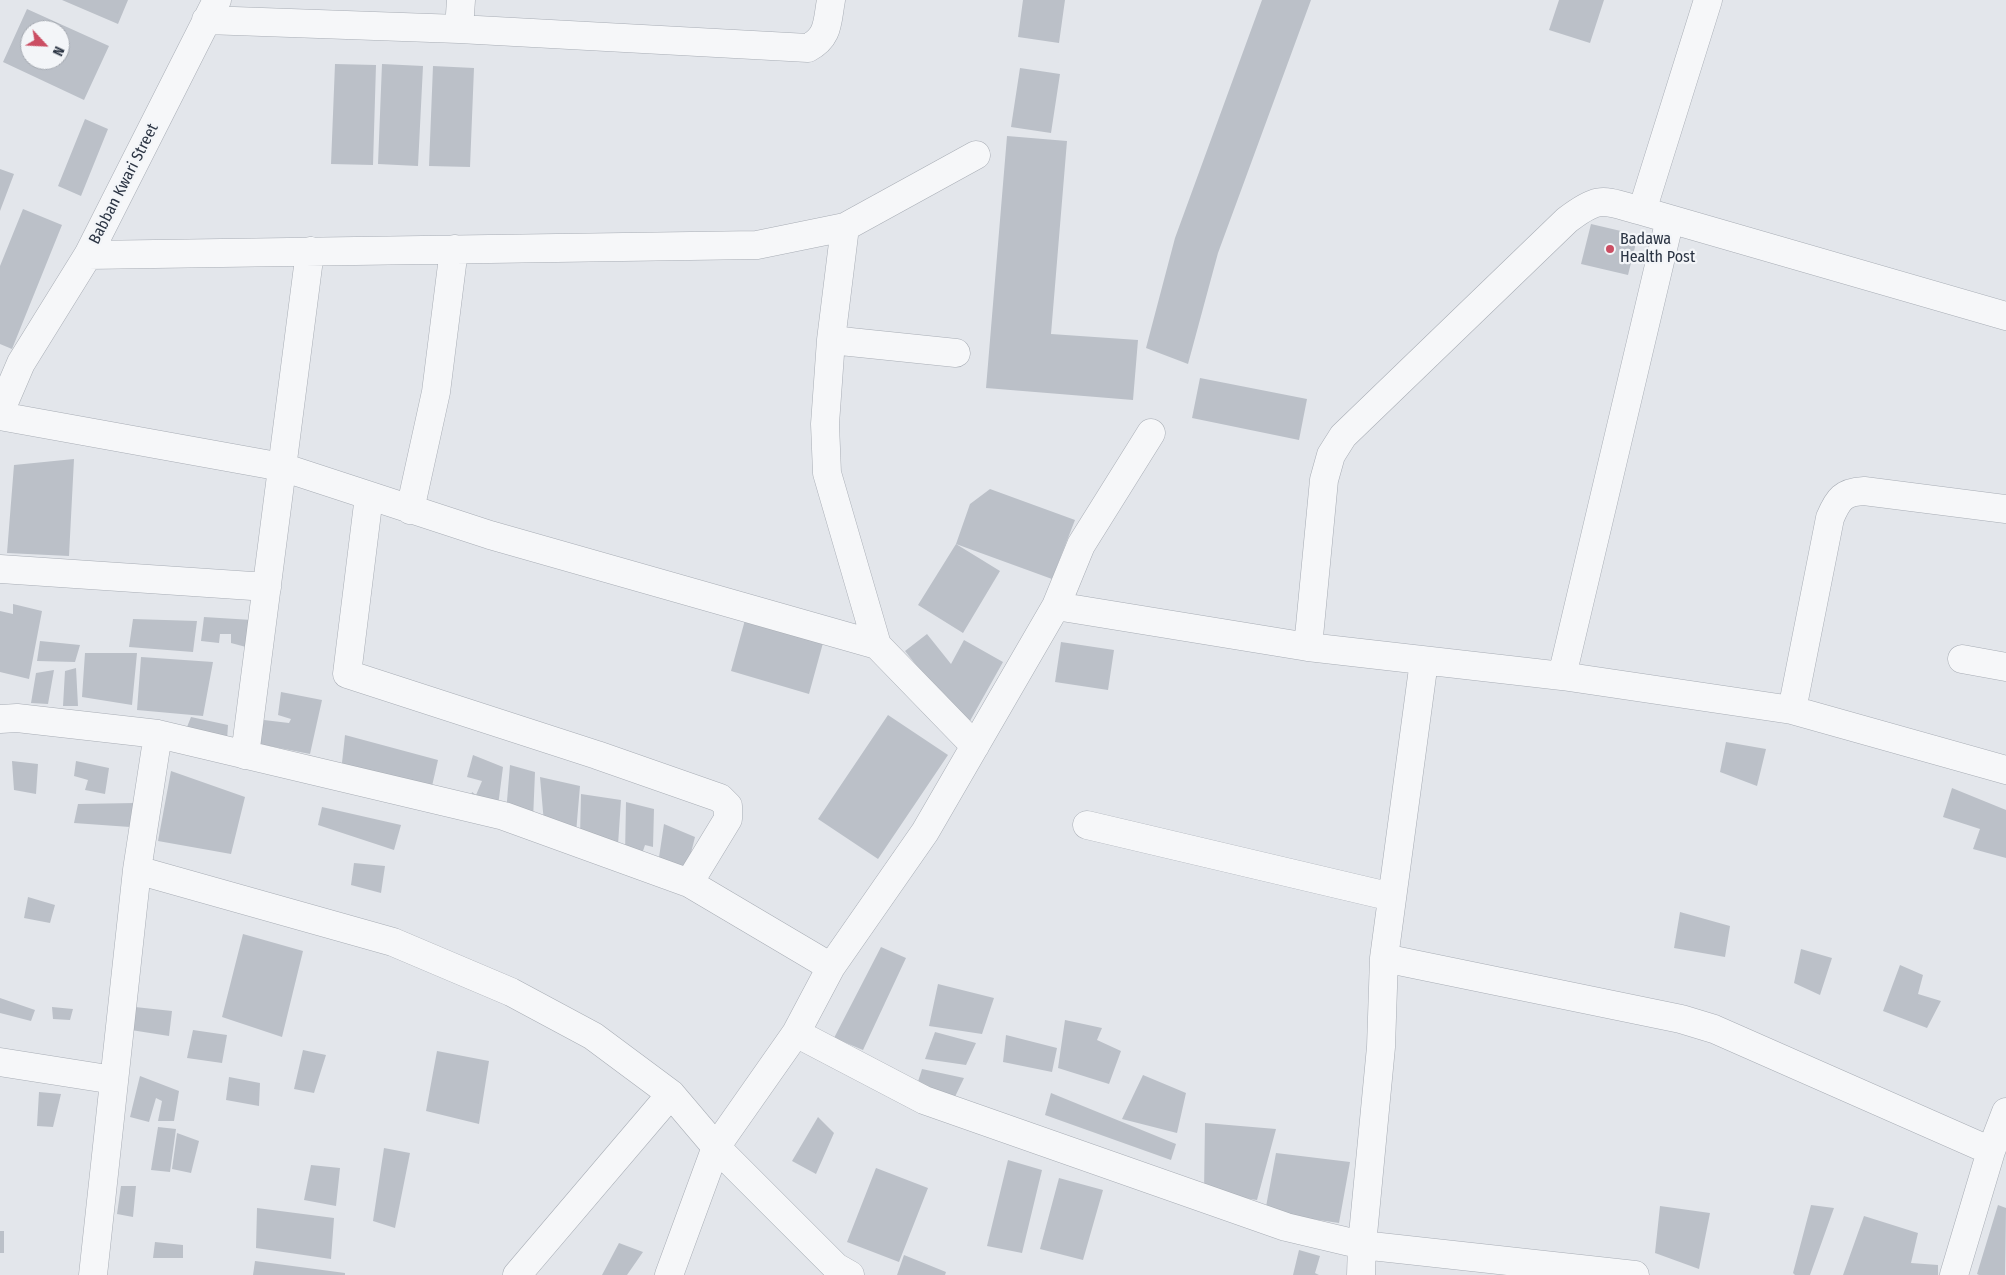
<!DOCTYPE html>
<style>
body{margin:0}
#map{position:relative;width:2006px;height:1275px;overflow:hidden;background:#e3e6eb;font-family:"Fira Sans Condensed",sans-serif}
canvas{display:block}
.north{position:absolute;left:20px;top:20px;width:50px;height:50px;box-sizing:border-box;background:#f3f5f8;border:1px solid #a3a8b0;border-radius:50%;rotate:115deg;font-size:14px;font-weight:700;line-height:20px;text-align:center;color:#2b3443}
.north::after{content:'';display:block;margin:auto;width:18px;height:22px;background:#cb4e63;clip-path:polygon(50% 0,100% 100%,50% 72%,0 100%)}
</style>
<div id="map">
<canvas width="2006" height="1275"></canvas>
<div class="north">N</div>
</div>
<script>
const ctx = document.querySelector('canvas').getContext('2d');
ctx.lineJoin = 'round';
function fill(path, color) { ctx.fillStyle = color; ctx.fill(path, 'evenodd'); }
function trace(path, color, width, dash) { ctx.strokeStyle = color; ctx.lineWidth = width; ctx.lineCap = dash ? 'butt' : 'round'; ctx.setLineDash(dash || []); ctx.stroke(path); }
function label(font, color, halo, rows, align = 'center') {
  ctx.font = font + ' "Fira Sans Condensed",sans-serif'; ctx.lineWidth = 4.5; ctx.setLineDash([]); ctx.textBaseline = 'middle'; ctx.strokeStyle = halo; ctx.fillStyle = color; for (const [text, x, y, turn = 0] of rows) {
    ctx.save(); ctx.translate(x, y); ctx.rotate((+turn || 0) * Math.PI / 180); ctx.textAlign = isNaN(turn) ? turn : align; if (halo) ctx.strokeText(text, 0, 0); ctx.fillText(text, 0, 0); ctx.restore();
  }
}
fill(new Path2D(`
 M62,0H128L118,24Z
 M1023,0H1065L1059,43L1018,37Z
 M1262,0H1311L1218,253L1188,364L1146,348L1175,238Z
 M1559,0H1604L1590,43L1549,30Z
 M27,9L109,46L84,100L3,62ZM30,30H60V60H30Z
 M335,64L376,65L373,165L331,164Z
 M382,64L423,66L418,166L378,164Z
 M433,66L474,68L470,167L429,166Z
 M1020,68L1060,74L1051,133L1011,127Z
 M85,119L108,129L81,196L58,186Z
 M1007,136L1067,141L1051,334L1138,340L1133,400L986,388Z
 M0,169L14,174L0,211Z
 M23,209L62,225L12,349L0,344V266Z
 M1591,224L1638,235L1628,275L1581,264Z
 M1200,378L1307,399L1299,440L1192,418Z
 M74,459L69,556L7,553L14,465Z
 M990,489L1075,520L1052,579L956,544L1000,571L963,633L918,605L956,544L970,504Z
 M13,604L42,611L29,679L0,672V611L13,614Z
 M204,617L252,620L246,647L231,643V634H220L219,643L201,641Z
 M133,619L197,621L193,652L129,647Z
 M745,620L823,643L809,694L731,671Z
 M927,634L951,664L964,640L1003,662L966,728L905,651Z
 M40,641L80,645L75,662L37,661Z
 M1061,642L1114,650L1108,690L1055,682Z
 M85,653H137L132,705L82,697Z
 M141,657L213,662L203,716L137,710Z
 M76,668L78,706H63L65,671Z
 M54,670L48,704L31,703L36,673Z
 M281,692L322,700L310,754L259,744L264,720L289,723L291,719L278,715Z
 M888,715L948,755L878,859L818,819Z
 M191,717L228,725L227,740L185,732Z
 M345,735L438,760L430,795L341,772Z
 M1726,742L1766,749L1757,786L1720,772Z
 M473,755L503,767L498,806L470,803L472,792L476,795L482,781L467,777Z
 M12,761L38,764L36,794L14,790Z
 M76,761L109,768L105,794L85,790L88,780L74,776Z
 M510,765L535,772L533,820L506,813Z
 M171,771L245,797L231,854L158,841Z
 M540,777L580,786L576,833L544,823Z
 M1952,788L2006,810V858L1973,849L1980,829L1943,817Z
 M581,794L621,800L618,845L580,836Z
 M626,802L654,809L653,847L645,845L640,860L625,855Z
 M135,803L130,827L74,823L78,804Z
 M322,807L401,825L394,850L318,825Z
 M664,824L695,837L686,873L658,864Z
 M354,863L385,866L381,893L351,885Z
 M28,897L55,905L50,923L24,918Z
 M1680,912L1730,926L1725,957L1674,948Z
 M243,934L303,951L282,1037L222,1017Z
 M881,947L906,958L863,1050L834,1038Z
 M1801,949L1832,958L1820,995L1794,983Z
 M1900,965L1923,975L1918,994L1941,1001L1927,1028L1883,1011Z
 M938,984L994,998L982,1034L929,1026Z
 M0,998L35,1010L31,1021L0,1013Z
 M52,1007L73,1009L70,1020L53,1019Z
 M135,1007L172,1011L169,1036L131,1030Z
 M1065,1020L1102,1028L1097,1040L1121,1051L1109,1084L1058,1068Z
 M193,1030L227,1035L222,1063L187,1058Z
 M935,1032L976,1043L966,1065L925,1059Z
 M1006,1035L1057,1048L1052,1072L1003,1062Z
 M303,1050L326,1055L314,1093L294,1089Z
 M437,1051L489,1061L479,1124L426,1111Z
 M922,1069L964,1078L952,1103L915,1091Z
 M1143,1075L1186,1093L1177,1133L1122,1119Z
 M140,1076L179,1091L174,1121H158L162,1101L156,1098L149,1122L130,1117Z
 M229,1077L260,1083L259,1106L226,1100Z
 M39,1092L61,1094L53,1127L37,1126Z
 M1051,1093L1176,1144L1171,1160L1045,1115Z
 M818,1117L834,1133L816,1174L792,1161Z
 M1205,1123L1276,1129L1257,1200L1204,1192Z
 M158,1127L176,1129L170,1172L151,1170Z
 M177,1133L199,1141L191,1173L172,1169Z
 M384,1148L410,1153L395,1228L373,1221Z
 M1276,1153L1350,1162L1339,1223L1265,1212Z
 M1008,1160L1042,1170L1022,1253L987,1246Z
 M311,1165L340,1168L336,1206L304,1200Z
 M876,1168L928,1188L899,1262L847,1242Z
 M1059,1178L1103,1190L1083,1260L1040,1249Z
 M121,1186H136L133,1217L117,1214Z
 M1811,1205L1834,1208L1810,1275H1795L1793,1273Z
 M1998,1205L2006,1208L2005,1275H1979L1977,1274Z
 M1660,1206L1710,1213L1699,1269L1655,1253Z
 M257,1208L334,1218L331,1259L256,1248Z
 M1864,1216L1918,1233L1911,1263L1938,1265V1275H1843Z
 M0,1231H4V1253H0Z
 M155,1242L183,1245V1258H153Z
 M619,1243L643,1252L627,1275H602Z
 M1299,1250L1320,1256L1315,1273L1319,1275H1293Z
 M904,1255L946,1272L945,1275H897Z
 M255,1261L345,1273V1275H253Z`), '#bbc0c8');
const minor = new Path2D(`
 M206,20L459,29L808,48C829,37 827,22 831,0
 M459,29L461,0
 M1642,211L1708,0
 M845,227L831,340L825,424L827,473L877,645
 M88,255L757,245L845,227L976,155
 M831,340L956,353
 M0,412L21,363L88,255L217,0
 M0,416L282,467L490,535L877,645L975,746
 M369,496L347,674L597,755L720,798L728,806V819L689,883
 M410,510L436,392L454,249
 M0,569L267,587
 M1056,606L1308,647L1562,676L1792,710L2006,770
 M1308,647L1324,480L1331,455L1343,436L1567,220C1601,194 1603,201 1642,211L2006,316
 M1962,659L2006,667
 M1562,676L1670,219
 M1792,710L1830,518C1838,499 1843,492 1864,491L2006,509
 M0,719L17,718L158,734L504,816L689,883L831,967
 M245,755L310,251
 M1087,825L1392,897
 M137,870L393,942L511,992L593,1036L671,1094L716,1147L836,1267L850,1275
 M1384,958L1681,1019L1714,1029L1991,1151
 M796,1033L924,1100L1286,1227L1362,1245L1635,1275
 M0,1062L114,1080
 M93,1275L137,870L158,734
 M517,1275L671,1094
 M669,1275L716,1147L796,1033L831,967L925,832L1056,606L1081,545L1151,433
 M1361,1275L1362,1245L1381,1047L1384,958L1424,661
 M1954,1275L1991,1151L2006,1112`);
trace(minor, '#a8adb5', 29);
trace(minor, '#f6f7f9', 28);
for (const [x, y, r, color] of [
 [1610,249,5,"#cb4e63"]
]) { const dot = new Path2D(); dot.arc(x, y, r, 0, 2 * Math.PI); ctx.fillStyle = color; ctx.fill(dot); trace(dot, '#f3f5f8', 2); }
label('16px', '#2b3443', '#f3f5f8', [
 ["Babban Kwari Street",124,184,-63]
]);
label('16px', '#2b3443', '#f3f5f8', [
 ["Badawa",1620,240],
 ["Health Post",1620,258]
], 'left');
</script>
